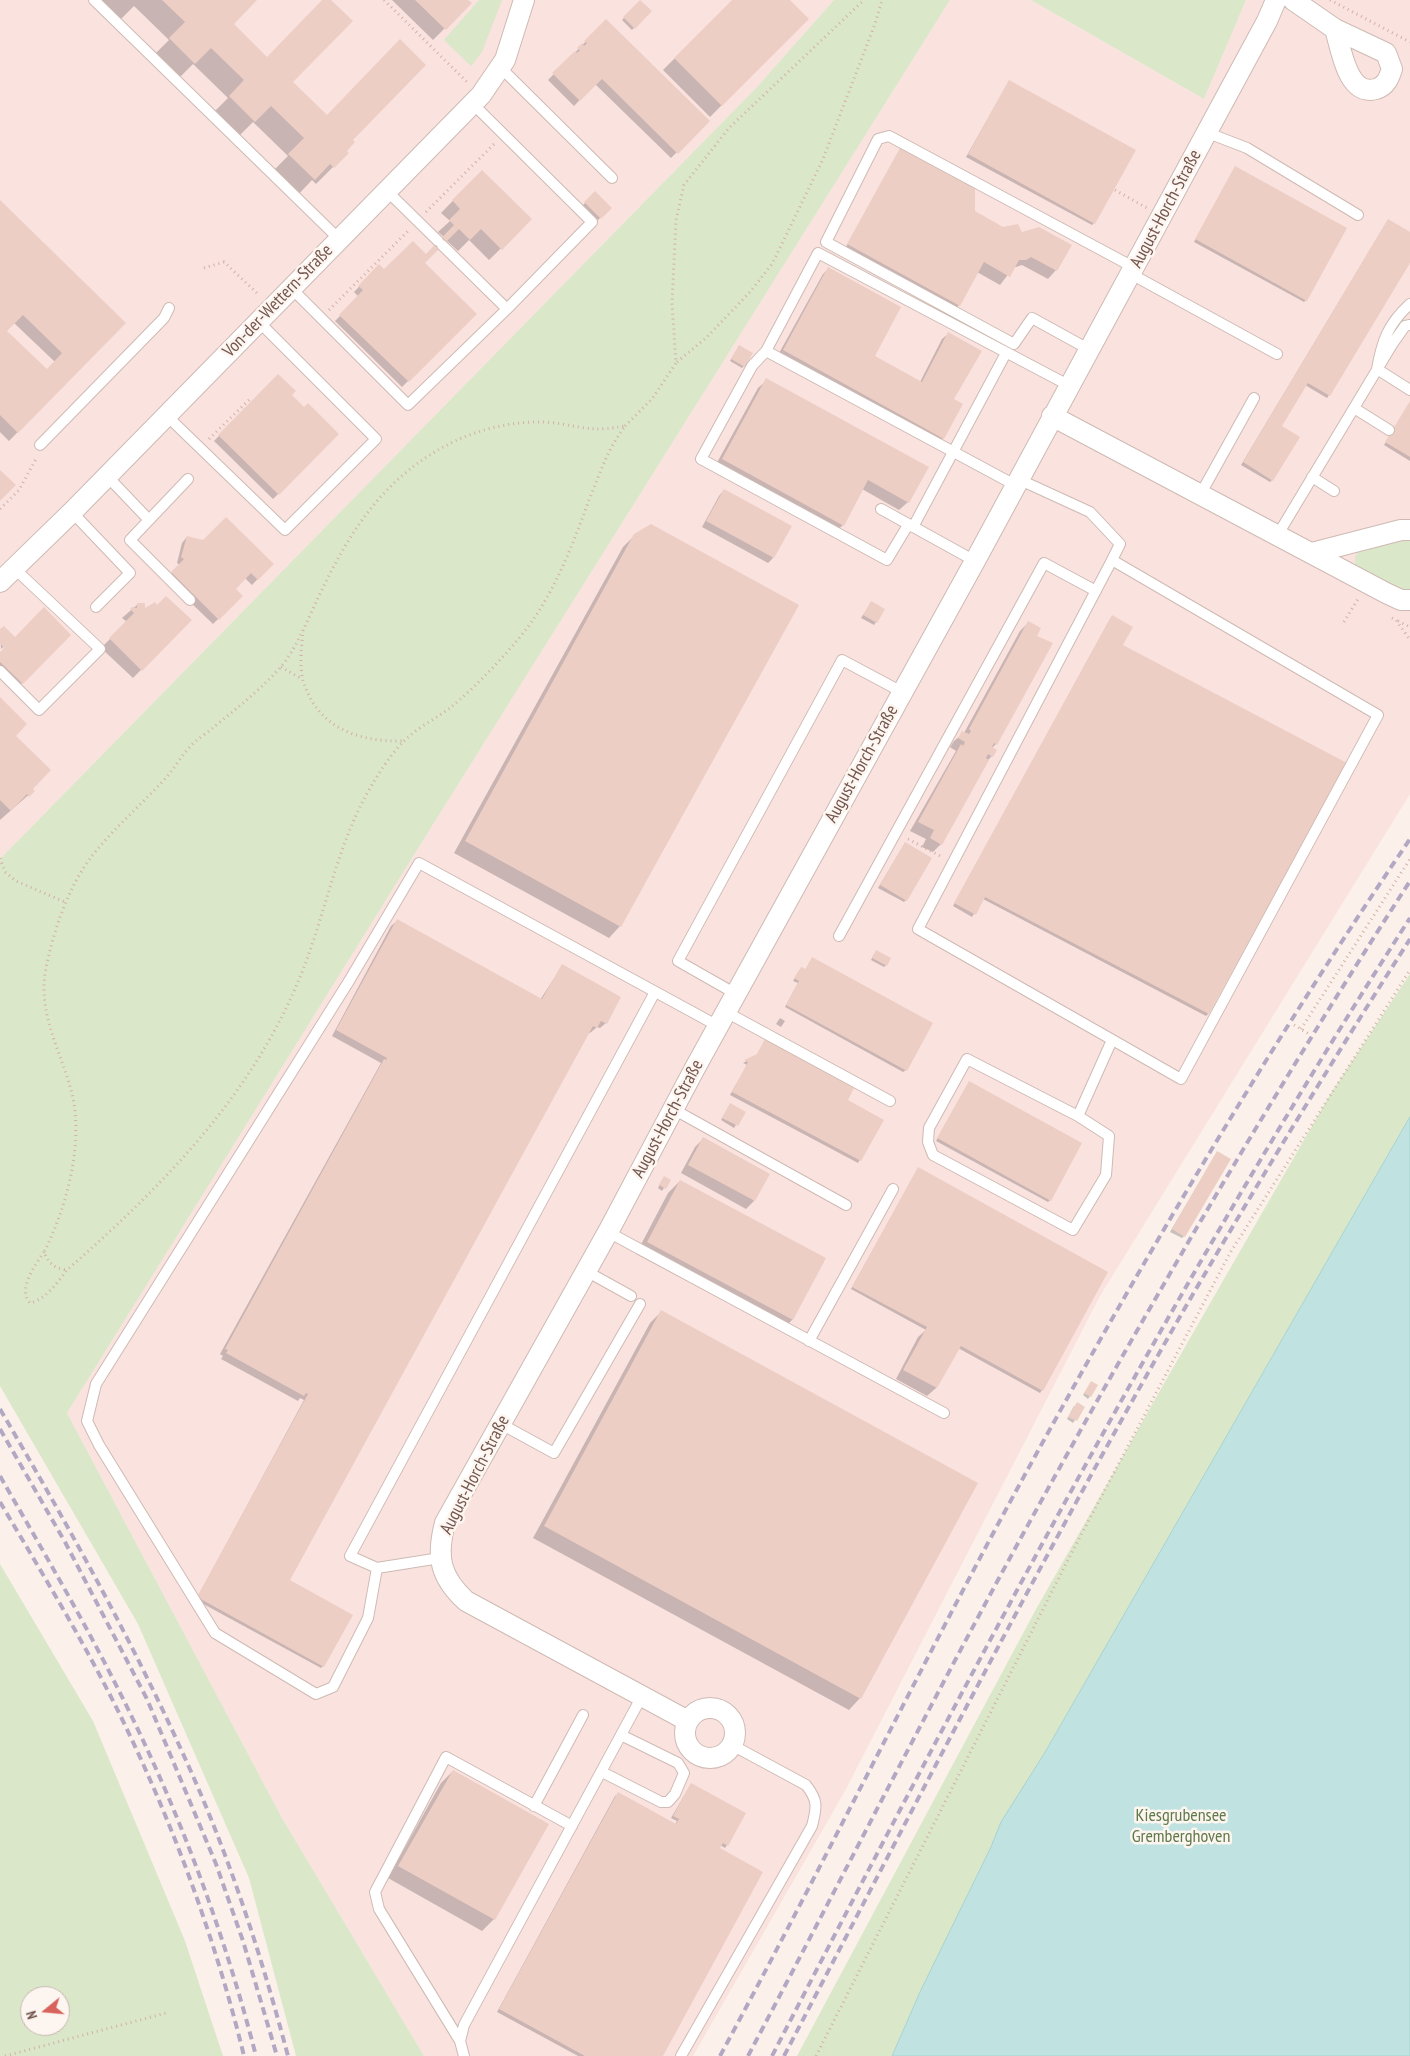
<!DOCTYPE html>
<meta charset="utf-8">
<style>
body{margin:0}
#map{position:relative;width:1410px;height:2056px;overflow:hidden;background:#fbf1ea;font-family:"PT Sans Narrow",sans-serif}
canvas{display:block}
.north{position:absolute;left:20px;top:1986px;width:50px;height:50px;box-sizing:border-box;background:#fdf6f0;border:1px solid #c6b6b0;border-radius:50%;rotate:253deg;font-size:14px;font-weight:700;line-height:20px;text-align:center;color:#73564f}
.north::after{content:'';display:block;margin:auto;width:18px;height:22px;background:#d8635c;clip-path:polygon(50% 0,100% 100%,50% 72%,0 100%)}
</style>
<div id="map">
<canvas width="1410" height="2056"></canvas>
<div class="north">N</div>
</div>
<script>
const ctx = document.querySelector('canvas').getContext('2d');
ctx.lineJoin = 'round';
function fill(path, color) { ctx.fillStyle = color; ctx.fill(path, 'evenodd'); }
function trace(path, color, width, dash) { ctx.strokeStyle = color; ctx.lineWidth = width; ctx.lineCap = dash ? 'butt' : 'round'; ctx.setLineDash(dash || []); ctx.stroke(path); }
function label(font, color, halo, rows, align = 'center') {
  ctx.font = font + ' "PT Sans Narrow",sans-serif'; ctx.lineWidth = 5; ctx.setLineDash([]); ctx.textBaseline = 'middle'; ctx.strokeStyle = halo; ctx.fillStyle = color; for (const [text, x, y, turn = 0] of rows) {
    ctx.save(); ctx.translate(x, y); ctx.rotate((+turn || 0) * Math.PI / 180); ctx.textAlign = isNaN(turn) ? turn : align; if (halo) ctx.strokeText(text, 0, 0); ctx.fillText(text, 0, 0); ctx.restore();
  }
}
fill(new Path2D(`
 M0,0H834L756,88L0,859Z
 M950,0H1031L1204,99L1246,0H1410V794L1100,1296L845,1791L693,2056H424L282,1818L67,1413L422,842Z`), '#fae2df');
fill(new Path2D(`
 M479,0H502L482,52L471,66L444,40Z
 M834,0H950L422,842L67,1413L282,1818L424,2056H296L249,1878L138,1624L0,1386V859L756,88Z
 M1031,0H1246L1204,99Z
 M1404,539H1410V591L1399,589L1355,564V556L1359,552Z
 M1410,974V2056H797L1035,1611L1170,1373L1331,1093Z
 M0,1564L93,1721L185,1941L223,2056H0ZM30,1996H60V2026H30Z`), '#dae7c9');
const water = new Path2D(`
 M1410,1117V2056H892L920,1992L991,1847L1001,1822L1044,1754Z`);
fill(water, '#c0e3e2');
trace(water, '#a7d3d3', 1);
fill(new Path2D(`
 M96,0H256L232,24L267,58L324,0H329L292,82L352,140L345,151L347,153L316,184L312,180L297,196L272,172L288,156L253,122L237,138L212,114L228,98L193,64L177,80L153,56L169,40L134,6L118,22Z
 M392,0H467L470,3L433,40Z
 M733,0H788L807,19L710,117L663,70Z
 M640,2L650,11L632,30L622,20Z
 M606,21L708,121L671,158L595,84L574,106L548,80Z
 M1009,81L1094,223L1092,225L966,157Z
 M900,149L974,212L1003,228L1021,233L1056,270L1048,279L1022,265L1013,268L1000,285L977,272L957,308L846,247Z
 M1235,168L1306,300L1304,302L1194,242Z
 M482,171L531,219L489,260L469,240L458,251L446,240L424,263L475,314L402,387L335,321L359,297L354,292L379,266L384,271L419,262L444,237L438,232L450,221L441,213Z
 M595,193L610,208L598,220L583,205Z
 M0,202L124,323L9,441L0,432ZM13,322L55,362L47,371L5,331Z
 M1386,223L1410,233V260L1329,395L1327,398L1305,385L1281,426L1272,480L1270,482L1241,465Z
 M828,269L873,356L920,382L942,339L948,334L953,400L943,438L938,443L778,355L823,274Z
 M739,346L744,366L742,368L730,361Z
 M278,376L290,395L304,408L338,434L273,499L214,441Z
 M767,380L908,502L899,510L862,489L843,525L834,533L714,468L758,388Z
 M1410,404V461L1384,445Z
 M724,490L773,558L768,563L702,527L719,496Z
 M635,535L620,926L609,938L454,853L623,547Z
 M187,537L272,564L252,585L245,578L234,589L241,596L213,624L166,579L180,565L177,563L182,543Z
 M871,603L876,622L874,625L861,618Z
 M138,604L143,610L157,606L190,620L133,678L101,648L127,622L122,618Z
 M1110,619L1122,646L1208,1014L1206,1016L983,899L972,917L953,906Z
 M1028,623L1035,636L996,744L992,748V756L986,762L941,844L933,852L922,847L926,839L910,831L956,751L950,747L954,741L964,733L1020,631Z
 M0,631L15,639L70,635L13,692L0,678V654L11,639L1,649Z
 M0,699L33,791L0,820Z
 M905,843L906,900L904,902L878,888Z
 M397,921L540,1000L562,966L606,1023L600,1028L597,1027L590,1033L588,1032L288,1581L323,1666L321,1668L196,1600L304,1400L300,1398L298,1401L221,1359L223,1356L220,1354L381,1063L332,1036L391,926Z
 M874,954L886,965L884,967L871,960Z
 M810,961L906,1070L903,1072L785,1007L798,983L793,981L799,971H805Z
 M780,1018L785,1021L781,1027L776,1024Z
 M765,1041L846,1101L882,1120L858,1163L730,1095L747,1065L743,1063L756,1056Z
 M969,1083L1050,1200L1048,1202L936,1141Z
 M730,1105L744,1112L734,1128L721,1120Z
 M703,1139L754,1201L746,1209L681,1173L695,1147Z
 M1215,1155L1184,1236L1182,1238L1170,1232Z
 M918,1169L1042,1390L1040,1393L958,1348L936,1388L927,1396L896,1379L918,1337L926,1330L851,1289Z
 M662,1180H669L662,1191L658,1188Z
 M680,1181L825,1259L792,1320L781,1331L636,1254L668,1193Z
 M661,1312L860,1698L849,1710L533,1538L650,1323Z
 M1091,1383L1090,1396L1088,1399L1083,1395Z
 M1074,1406L1083,1408L1073,1423L1067,1419Z
 M453,1771L494,1919L482,1931L388,1878L441,1783Z
 M691,1784L727,1845L725,1848L720,1845L661,2056H578L497,2012L615,1796L618,1794L675,1825L677,1821L671,1818Z`), '#0003');
fill(new Path2D(`
 M162,0H257L234,24L267,57L322,0H331L353,21L293,82L327,115L400,39L426,65L353,140L355,142L347,151L349,153L334,168L330,164L315,180L288,154L304,138L271,106L255,122L229,96L244,80L211,48L195,64L169,38L185,22Z
 M415,0H468L472,3L446,30Z
 M640,0L652,11L635,29L623,17Z
 M732,0H790L809,19L722,106L674,58Z
 M606,19L710,121L678,154L602,79L580,101L552,73L575,51L577,53L580,50L577,48L582,43L584,46L587,43L584,41Z
 M1009,80L1136,150L1095,224L968,154Z
 M900,148L975,188V211L1003,227L1018,224L1022,232L1039,227L1072,245L1057,271L1031,257L1026,260H1019L1010,277L984,262L960,306L847,244Z
 M1235,166L1347,228L1307,301L1195,239Z
 M482,170L532,219L502,250L481,229L470,240L459,229L425,263L477,314L409,382L339,315L363,290L358,286L379,264L384,269L413,241L426,254L454,225L449,220L460,209L452,200Z
 M595,191L612,208L601,219L584,202Z
 M0,200L126,323L18,433L0,415ZM23,315L62,353L47,369L7,331Z
 M1388,219L1410,232V263L1330,396L1308,383L1282,426L1300,437L1273,481L1243,462Z
 M828,267L901,307L875,356L922,382L948,332L982,351L954,399L963,404L944,439L783,350Z
 M739,345L753,353L745,367L731,359Z
 M278,374L296,391L292,395L304,407L308,403L339,434L279,495L218,435Z
 M766,378L929,467L909,503L868,480L844,526L722,459Z
 M1410,401V457L1385,442Z
 M0,470L16,485L0,501Z
 M724,489L792,526L774,558L706,521Z
 M226,517L274,564L258,580L251,573L236,589L243,596L219,620L171,572L184,559L181,557L187,536L203,540Z
 M651,524L799,605L621,927L465,841L634,534Z
 M166,596L192,620L142,671L109,638L134,613L130,609L132,607L137,608V603H145V608L155,602L157,605Z
 M871,601L885,609L877,623L863,615Z
 M44,607L71,635L23,684L0,662V652L4,648L0,643V629L4,626L15,637Z
 M1112,615L1133,627L1123,645L1347,763L1209,1014L985,897L976,915L954,903Z
 M1028,621L1041,628L1037,636L1053,643L997,745L994,743L992,747L997,750L993,757L988,754L986,758L989,760L942,845L930,838L934,830L918,822L961,744L963,746L965,742L958,738L962,731L969,734L971,731L969,729Z
 M0,697L27,724L16,736L51,770L33,789L35,791L29,797L27,794L11,811L0,800Z
 M905,842L932,858L907,901L880,885Z
 M397,919L542,999L562,964L621,997L607,1024L601,1021L597,1028L593,1026L290,1580L353,1615L324,1667L197,1597L308,1394L306,1393L304,1396L226,1353L228,1350L225,1349L384,1059L386,1060L387,1058L336,1030Z
 M876,950L891,958L887,966L872,958Z
 M812,957L933,1023L907,1071L786,1005L799,981L794,978L801,967L806,969Z
 M765,1039L854,1088L848,1100L884,1120L861,1161L732,1092L748,1062L744,1060L757,1054Z
 M969,1081L1082,1143L1051,1201L937,1138Z
 M730,1103L746,1112L738,1126L722,1118Z
 M703,1137L770,1174L755,1201L688,1165Z
 M1217,1151L1231,1159L1185,1237L1172,1229Z
 M918,1167L1108,1272L1043,1391L961,1346L937,1388L903,1370L927,1327L852,1287Z
 M664,1176L671,1180L666,1189L659,1185Z
 M680,1180L826,1258L793,1320L647,1242Z
 M661,1310L978,1483L861,1699L544,1526Z
 M1091,1381L1098,1385L1091,1397L1084,1393Z
 M1077,1402L1085,1407L1077,1421L1068,1417Z
 M453,1770L549,1824L495,1920L398,1866Z
 M691,1783L746,1813L728,1846L723,1843L720,1848L763,1872L663,2056H585L499,2009L618,1792L676,1824L679,1819L673,1816Z`), '#edcec4');
const service = new Path2D(`
 M94,0L339,239
 M500,67L612,178
 M472,103L592,222L507,309
 M1208,133L1247,148L1358,215
 M387,191L438,241
 M1131,274L1277,354
 M291,288L408,405L507,309L442,245
 M1410,304C1388,324 1382,341 1377,369L1410,390
 M1090,350L1032,318L1014,344L826,242L878,139L889,136L1135,268
 M766,351L752,366L701,459L887,560L908,525
 M1354,408L1389,430
 M166,415L285,530L376,439L258,321
 M40,445L164,318L169,308
 M107,476L149,520
 M1312,477L1334,491
 M188,479L130,540L190,600
 M1018,479L1090,512L1120,544L1112,560
 M1015,485L766,351L818,253L1070,386
 M1200,495L1254,398
 M881,509L975,561
 M72,512L130,573L96,607
 M913,527L1006,353
 M1277,536L1393,343L1405,326L1410,325
 M1112,560L1378,715L1181,1079L918,929Z
 M0,671L39,710L100,649L15,569
 M839,936L1044,563L1096,591
 M736,994L678,961L842,660L902,692
 M726,1012L890,1101
 M967,1059L1078,1116L1109,1136L1106,1175L1073,1230L933,1155L928,1142L929,1128Z
 M673,1109L846,1205
 M1078,1116L1112,1040
 M608,1232L944,1413
 M586,1271L631,1296
 M809,1341L893,1189
 M501,1424L554,1453L640,1304
 M440,1558L377,1568L368,1618L333,1687L316,1694L215,1633L99,1445L87,1421L96,1384L349,981L419,863L718,1026
 M377,1568L350,1556L655,992
 M602,1772L661,1802H668L675,1794L684,1773L678,1763L621,1735
 M534,1806L583,1715
 M460,2041L379,1909L375,1892L446,1757L572,1826
 M464,2056L460,2041L464,2025L642,1696
 M681,2056L812,1826C817,1807 818,1800 806,1785L732,1745`);
const minor = new Path2D(`
 M1293,0L1335,29
 M1335,29L1386,53L1392,69C1389,78 1386,86 1376,89C1347,97 1341,48 1335,29Z
 M1052,416L1386,593L1401,600H1410
 M1312,553L1401,530H1410
 M0,582L72,512L481,95L505,60L524,0
 M685 1733a25 25 0 1 1 50 0a25 25 0 1 1-50 0Z
 M688,1721L466,1601C440,1577 436,1557 445,1523L608,1232L695,1068L975,561L1267,21L1276,0`);
trace(service, '#cebab3', 12);
trace(minor, '#cebab3', 22);
trace(new Path2D(`
 M384,0L467,82
 M1330,0L1410,42
 M1115,190L1147,208
 M426,212L494,144
 M204,268L224,262L259,295
 M329,310L408,231
 M677,362L706,338L750,292L772,264L823,159L875,24L882,0
 M625,426L652,399L676,363L672,303L676,220L684,185L729,128L864,0
 M209,439L251,398
 M0,509L19,490L37,457
 M1392,618L1396,620L1410,640
 M1398,621L1410,627
 M1344,622L1358,599
 M303,630C302,645 299,665 303,680C317,728 358,742 403,741
 M281,667L302,679
 M908,839L942,857
 M0,858L5,872L16,881L67,903
 M1294,1025L1309,1034
 M1301,1029L1410,859
 M44,1252C36,1264 17,1289 30,1303C45,1300 58,1282 67,1270C158,1190 244,1104 294,991C322,930 332,861 363,801C373,782 388,757 404,741C417,728 435,719 450,708C475,688 517,644 535,617C559,581 574,541 589,500C601,471 606,452 625,426C597,431 589,429 562,424C528,418 487,426 455,441C385,475 350,530 318,598C307,621 296,650 279,669C260,690 237,708 214,727C206,734 195,740 188,749C179,759 173,771 163,781C140,806 113,829 92,856C69,885 53,932 46,968C37,1012 60,1049 71,1090C85,1140 67,1207 44,1252C49,1264 54,1268 67,1270
 M5,2056L166,2013
 M816,2056L1071,1554L1230,1253L1410,970`), '#d2b1a7', 3, [1, 4]);
trace(service, '#fff', 10);
trace(minor, '#fff', 20);
trace(new Path2D(`
 M0,1409C66,1522 130,1636 184,1756C228,1852 261,1954 288,2056
 M0,1429L65,1542L147,1699L216,1864L243,1941L277,2056
 M0,1476C39,1544 79,1612 114,1681C175,1800 223,1927 256,2056
 M0,1502C42,1573 86,1645 122,1719C174,1826 216,1941 244,2056
 M720,2056C815,1880 903,1702 997,1526C1124,1291 1260,1060 1410,839
 M748,2056C840,1882 929,1706 1023,1534C1145,1312 1273,1093 1410,881
 M772,2056C972,1669 1174,1285 1410,918
 M784,2056C916,1803 1046,1549 1189,1301C1260,1179 1334,1058 1410,939`), '#b3a8c4', 4, [8, 5]);
label('18px', '#73564f', '#fdf6f0', [
 ["August-Horch-Straße",1166,209,-62],
 ["Von-der-Wettern-Straße",278,301,-46],
 ["August-Horch-Straße",862,764,-61],
 ["August-Horch-Straße",668,1119,-62],
 ["August-Horch-Straße",475,1475,-63]
]);
label('18px', '#5e7849', '#fdf6f0', [
 ["Kiesgrubensee",1181,1816],
 ["Gremberghoven",1181,1837]
]);
</script>
